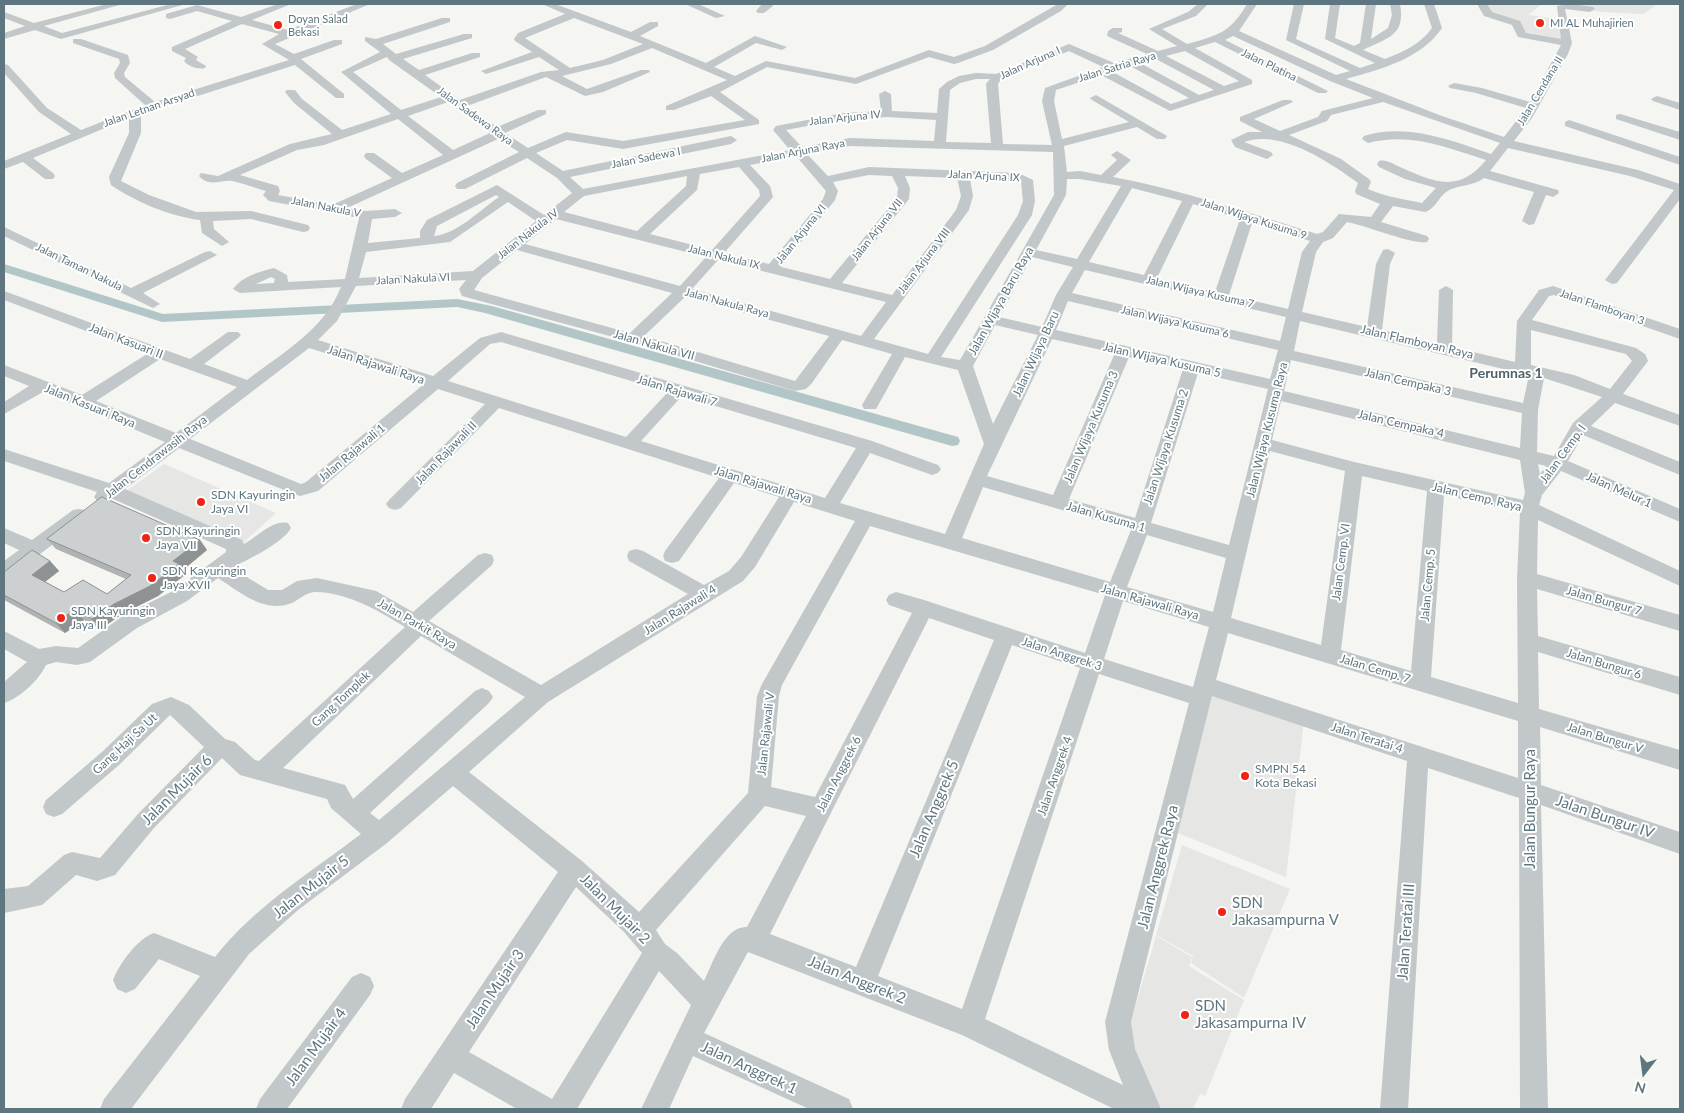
<!DOCTYPE html>
<style>
body{margin:0}
#map{position:relative;width:1684px;height:1113px;overflow:hidden;background:#f5f5f1;font-family:Lato,sans-serif}
canvas{display:block}
.frame{position:absolute;inset:0;border:5px solid #5e767f;pointer-events:none}
.north{position:absolute;left:1619px;top:1048px;width:50px;height:50px;-webkit-text-stroke:4px #fff;paint-order:stroke;rotate:195deg;font-size:14px;font-weight:700;line-height:20px;text-align:center;color:#5e767f}
.north::after{content:'';display:block;margin:auto;width:18px;height:22px;background:#5e767f;clip-path:polygon(50% 0,100% 100%,50% 72%,0 100%)}
</style>
<div id="map">
<canvas width="1684" height="1113"></canvas>
<div class="frame"></div>
<div class="north">N</div>
</div>
<script>
const ctx = document.querySelector('canvas').getContext('2d');
ctx.lineJoin = 'round';
function fill(path, color) { ctx.fillStyle = color; ctx.fill(path, 'evenodd'); }
function trace(path, color, width, dash) { ctx.strokeStyle = color; ctx.lineWidth = width; ctx.lineCap = dash ? 'butt' : 'round'; ctx.setLineDash(dash || []); ctx.stroke(path); }
function label(font, color, halo, rows, align = 'center') {
  ctx.font = font + ' Lato,sans-serif'; ctx.lineWidth = 4; ctx.setLineDash([]); ctx.textBaseline = 'middle'; ctx.strokeStyle = halo; ctx.fillStyle = color; for (const [text, x, y, turn = 0] of rows) {
    ctx.save(); ctx.translate(x, y); ctx.rotate((+turn || 0) * Math.PI / 180); ctx.textAlign = isNaN(turn) ? turn : align; if (halo) ctx.strokeText(text, 0, 0); ctx.fillText(text, 0, 0); ctx.restore();
  }
}
fill(new Path2D(`
 M1485,4H1542L1528,15L1558,19L1565,41L1521,34L1519,22L1489,13Z
 M1548,4H1658L1643,14L1603,12Z
 M164,464L276,513L244,542L126,491Z
 M1213,691L1304,720L1286,877L1178,833Z
 M1182,845L1290,889L1244,998L1191,963L1193,956L1156,935Z
 M1156,936L1192,957L1189,966L1244,1000L1205,1096L1200,1094L1193,1109H1160L1132,1056L1128,1031Z`), '#e6e6e5');
fill(new Path2D(`
 M4,264L163,314L457,299L492,306L958,437L960,441L958,445L952,446L485,313L457,307L162,322L4,272Z`), '#b3c6c7');
fill(new Path2D(`
 M107,4H123L44,26L62,33L171,4H186L61,39L35,30L4,39V33L25,26L4,18V12L34,23Z
 M278,4H291L252,20L288,30L357,4H370L275,44L294,54L334,40H342V44L301,59L344,94V98H336L295,65L141,114V133L121,181L149,195L196,212L251,211L308,225L310,228L308,231L303,232L251,219L213,221L214,229L229,242L222,246L202,233L200,220C169,216 136,202 111,185L109,177L129,133V118L33,158L53,173L55,176L53,179H45L23,162L4,169V161L71,134L39,112L4,73V64L8,65L47,108L81,130L145,105L115,78L114,73L120,63L119,59L73,43V39H81L128,55L130,63L124,73L125,77L155,102L289,60L262,44L279,34L242,24L185,49L198,57L196,60L206,66L205,68C198,70 188,66 184,61L186,58L172,51V47L232,21L197,11L170,19L166,18V14L197,5L241,17Z
 M542,4H555L631,32L650,22H658V26L640,36L706,63L755,36L787,47L782,50L756,43L714,67L735,76L766,61L855,78L929,50L954,57L985,46L1058,4H1068L1061,11L993,50L958,63L954,64L929,57L856,84L767,67L720,92L759,120V124L623,149L567,140L536,153L563,171L731,136L737,140L731,144L570,177L583,189L790,150L773,130L776,126L844,113L881,111L879,94L885,91L891,94L892,111L937,113L939,89L947,82L959,76L976,73L996,74L1069,44L1114,63L1147,54L1107,36L1108,31L1113,28H1122V32L1118,33L1158,51L1177,46L1149,29L1188,12L1198,4H1208L1196,16L1162,29L1187,44C1219,35 1230,33 1247,4H1257L1239,31L1336,75L1350,71L1286,40L1294,4H1304L1296,39L1360,68L1375,63L1325,39L1330,4H1340L1335,38L1354,46L1360,43L1366,4H1376L1371,39L1388,28L1392,15L1390,4H1400C1406,36 1387,38 1363,50L1385,59C1403,52 1421,44 1432,28L1424,4H1434L1442,28C1421,59 1381,69 1346,79L1442,116L1504,137L1526,108L1476,93L1450,88L1448,86L1454,83L1482,88L1530,102L1561,45L1518,37L1512,25L1484,16L1477,4H1487L1492,12L1520,21L1526,33L1561,39L1557,6L1572,4L1593,7L1595,9L1590,12L1565,9L1572,43L1568,54L1532,118L1514,141L1638,170L1680,184V199L1617,283L1612,284L1605,280L1674,190L1630,176L1508,148L1490,171L1558,190L1559,193L1553,197L1546,195L1534,224L1529,225L1522,221L1534,192L1484,178C1473,187 1457,184 1446,192C1438,198 1435,209 1425,212L1393,206L1381,222L1427,236L1429,239L1427,242C1413,245 1365,225 1347,222L1333,238L1323,242L1316,252L1302,312L1367,327L1376,264L1383,250L1388,249L1395,253L1390,264L1382,330L1437,343L1439,290L1446,286L1453,290L1452,347L1515,362L1517,321L1539,290L1553,286L1680,329V339L1554,295L1549,296L1532,320L1636,348L1645,354L1648,361L1623,394L1680,415V426L1615,403L1591,426L1680,462V475L1583,435L1568,461L1680,509V522L1561,471L1542,495L1539,505L1680,571V586L1538,520L1537,574L1680,615V631L1537,589L1538,636L1680,677V695L1538,652L1539,709L1680,750V770L1540,727L1541,785L1680,832V854L1541,805L1548,1109H1520L1519,798L1428,768L1408,1109H1380L1407,761L1212,696L1131,1022L1135,1049L1161,1109H1114L962,1035L748,952L704,1033L849,1099L853,1109H809L693,1056L669,1109H641L691,1005L659,971L577,1109H517L454,1073L431,1109H401L405,1099L558,872L453,786L387,843L298,910L249,954L131,1109H100L104,1099L200,976L159,959L135,989L126,993L117,989L113,980C120,963 137,939 154,933L215,957C254,907 311,872 361,834L331,808L327,799L240,775L222,758L154,828L115,875L97,881L76,875L42,905L4,913V889L28,886L64,855L72,852L100,858L138,814L204,747L170,715L119,765L62,814L54,817L46,814L43,807L46,800L103,751L152,704L171,697L189,705L225,739L235,742L255,760L259,761L405,627C377,610 349,593 316,592C306,592 300,599 292,603C264,614 240,592 218,578L187,601L137,628L90,662L77,665L56,662L46,665C39,680 20,698 4,703V682L27,662L4,649V631L39,649L56,646L78,648L123,616L173,591L226,552V549L113,499L103,503L97,501L94,497L97,492L4,461V449L109,483L165,442L43,392L4,414V402L29,386L4,376V365L82,395L147,354L4,300V291L190,359L228,332H238L241,335L238,338L204,364L247,380C282,353 324,330 341,287L240,293L233,289C243,276 258,272 274,268L287,275L288,282L345,279L359,218L269,201L263,195L266,191C255,188 243,183 232,181C223,179 209,188 199,176L201,173L218,176L290,144L332,134L294,103L285,92L287,90H295L302,99L342,130L391,114L341,72L380,52L365,41V37L376,39L442,18H450V22L383,44L396,54L464,34H472V38L403,59L419,70L472,53H480V57L425,75L460,100L541,72L559,70L539,57L486,74L481,71L532,52L515,41L514,39L518,33L565,14ZM574,18L643,44L603,60L570,68L525,38ZM1233,36L1330,81L1373,98L1322,111L1318,117L1280,131L1254,119L1293,102L1291,100H1283L1240,117V121L1262,132H1248L1231,140L1235,147L1267,159L1273,155L1271,152L1244,142C1281,129 1329,162 1358,183L1355,191L1356,194L1380,204L1371,217L1339,214L1323,232L1317,234C1249,213 1183,190 1113,177L1131,160L1117,151L1111,155L1117,160L1101,175L1080,171L1067,172L1064,146L1137,127L1157,139H1165L1167,136L1096,95L1090,98L1092,100L1129,122L1062,139L1054,101L1056,90L1101,75L1170,111L1252,84V80L1195,48L1215,42L1318,93H1326L1328,91L1225,40ZM652,48L727,80L666,106V110H674L711,96L745,120L623,141L566,132L528,148L505,133L546,114V110H538L497,127L467,106L546,77L585,96L603,92L650,72L649,70H641L587,89L562,76L611,64ZM1069,51L1103,67L1045,88L1042,101L1052,145L1003,144L998,84L1001,79ZM1185,51L1239,81L1224,86L1166,56ZM387,57L389,60L441,97L401,110L353,72ZM1156,59L1214,90L1199,95L1140,63ZM1130,66L1189,98L1171,104L1111,71ZM976,79H990L986,84L991,143L946,142L950,90L960,83ZM448,102L490,133L453,150L408,116ZM1383,102L1500,143L1491,154C1450,140 1407,123 1364,136L1362,139L1368,143C1410,132 1446,147 1486,160C1459,193 1435,183 1400,167C1393,164 1386,159 1379,161L1377,164L1379,167L1405,179L1436,188L1422,203C1403,199 1386,197 1368,189L1371,182L1369,179L1341,159L1289,135L1327,121L1331,115ZM887,117L936,120L934,141L850,138L802,147L786,130L844,119ZM398,119L443,155L402,173L374,153H366L364,156L366,159L392,178L332,205L278,195L280,191L278,186L240,175L297,150L324,145ZM498,139L519,152L457,183L455,186L457,189H465L527,158L557,178L572,193L544,215L497,185L427,220L420,231V238L368,243L372,219L395,217L402,213L395,209L366,211L347,208ZM850,146L1053,152L1054,195L960,360L941,357L1032,215L1035,201L1033,180L1018,173L869,167L828,176L807,154ZM796,156L826,191L823,199L769,264L724,253L773,197L770,186L750,165ZM739,167L759,190L760,196L712,250L650,234L697,190L700,174ZM869,175L892,176L898,188L897,198L830,279L781,267L835,200L838,191L833,182ZM687,176L686,186L637,231L564,212L584,196ZM905,176L957,178L961,196L956,210L892,295L842,283L909,199L910,188ZM970,179L1021,182L1023,201L1018,215L928,354L874,339L969,210L973,196ZM1067,179H1080L1121,186L1077,259L1036,250L1066,195ZM1132,188L1182,201L1144,275L1089,262ZM496,195L499,197C480,210 457,234 434,236L437,226ZM508,202L536,221L473,271L359,278L366,252L450,242ZM1193,204L1240,219L1215,292L1157,278ZM556,219L706,257L680,286L525,244ZM1252,223L1310,241L1302,252L1288,309L1229,295ZM517,250L672,293L630,333L474,290L482,278ZM1032,257L1073,267L1056,295L1042,327L999,317ZM718,260L886,302L861,336L692,289ZM1085,270L1286,317L1280,341L1072,293ZM271,277L275,279L274,283L256,284ZM466,280L459,289L462,296L628,341L795,391L806,389L812,383L842,340L892,354L862,405L864,409H876L905,357L958,370L984,444L945,534L840,503L870,453L932,475L938,473L941,469L938,465L872,441L501,332L480,338L433,376L318,340L337,321L356,286ZM685,297L829,336L795,381L644,336ZM1068,301L1278,350L1270,379L1056,330ZM1300,321L1529,375L1523,403L1294,351ZM995,325L1038,335L993,424L973,366ZM1531,330L1626,354L1632,361L1610,389L1574,375L1531,365ZM1052,339L1115,353L1053,495L987,476ZM501,342L668,392L626,437L448,381L490,344ZM309,348L424,384L306,482L301,484L190,439ZM1129,357L1183,369L1135,518L1069,499ZM160,359L237,387L176,433L96,401ZM1291,360L1522,413L1520,448L1284,391ZM1198,373L1268,389L1229,545L1151,523ZM1544,378L1602,397L1573,423L1554,456L1537,452L1538,410ZM438,389L485,404L389,500L386,504L389,508L395,510L401,508L499,408L719,478L665,551L663,556L665,561L672,563L679,561L734,483L779,497L741,557L729,571L704,585L643,551L636,549L629,551L627,556L629,561L688,594L541,685L429,621L492,565L494,560L492,555L485,553L478,555L413,612L376,591L317,578L297,581L282,590H268L232,568C248,559 282,544 291,528L288,523C273,519 257,537 244,544L242,540L125,489L179,448L294,494L300,496L318,491ZM682,396L856,448L825,498L641,441ZM1281,401L1520,460L1525,493L1523,500L1354,462L1272,440ZM1270,451L1345,471L1321,645L1231,618ZM1538,464L1546,466L1540,474ZM1362,476L1427,491L1411,671L1341,650ZM983,487L1131,530L1110,582L962,538ZM1444,495L1520,512L1517,579L1518,703L1431,677ZM794,502L855,521L762,684L757,696L748,793L639,912L582,861L469,772L548,702L743,581L755,567ZM870,526L1105,595L1085,653L924,600L896,592L889,595L886,600L889,605L912,613L815,797L771,787L779,696L782,685ZM1147,535L1226,558L1213,612L1127,587ZM1123,601L1209,627L1193,687L1104,659ZM929,618L994,640L856,967L770,934ZM1228,633L1518,721V778L1216,680ZM421,636L525,697L379,820L370,813L489,703L493,697L489,691L482,688L475,691L353,799L345,785L283,768ZM1012,645L1080,668L962,1009L878,976ZM1099,674L1189,703L1105,1022L1109,1050L1123,1085L985,1019ZM765,806L806,816L747,927C724,926 713,963 704,981L677,953L665,944L656,930ZM576,887L624,932L642,953L552,1099L469,1052Z
 M685,4H698L725,16L716,18Z
 M762,4H772L773,6L764,13H758L756,11Z
 M1657,96L1680,103V110L1653,101L1651,99Z
 M1620,114L1680,132V140L1616,119V115Z
 M1569,120L1680,157V165L1565,126V122Z
 M4,227L131,288L205,252L210,251L217,255L143,293L160,304L153,308L4,236Z
 M79,509L85,510L88,515L85,520L11,576L4,578V561L19,550L4,543V528L32,540L73,510Z
 M361,973L370,977L374,986L370,995L287,1109H256L260,1099L352,977Z`), '#c2c7ca');
fill(new Path2D(`
 M47,539L200,540L207,550L183,570L186,574L158,596L122,614L101,629L84,620L65,633L4,600V572L50,561L59,571L45,582L64,592L107,594L126,579L56,549Z`), '#afb3b4');
fill(new Path2D(`
 M200,540L207,550L183,570L186,574L158,596L122,614L101,629L92,619L173,561Z
 M50,561L59,571L41,585L32,575Z
 M75,609L84,620L65,633L56,623Z`), '#8f9292');
const building = new Path2D(`
 M102,497L200,540L173,561L179,564L150,586L114,604L92,619L75,609L56,623L4,595V572L32,550L50,561L32,575L64,592L83,580L107,594L131,575L47,539Z`);
fill(building, '#ccd0d1');
trace(building, '#8f9292', 1);
for (const [x, y, r, color] of [
 [1540,23,5,"#f02416"],
 [278,25,5,"#f02416"],
 [201,502,5,"#f02416"],
 [146,538,5,"#f02416"],
 [152,578,5,"#f02416"],
 [61,618,5,"#f02416"],
 [1245,776,5,"#f02416"],
 [1222,912,5,"#f02416"],
 [1185,1015,5,"#f02416"]
]) { const dot = new Path2D(); dot.arc(x, y, r, 0, 2 * Math.PI); ctx.fillStyle = color; ctx.fill(dot); trace(dot, '#fff', 2); }
label('11px', '#5e767f', '#fff', [
 ["Doyan Salad",288,19],
 ["Bekasi",288,32],
 ["MI AL Muhajirien",1550,23]
], 'left');
label('11px', '#5e767f', '#fff', [
 ["Jalan Arjuna I",1030,63,-24],
 ["Jalan Platina",1269,65,26],
 ["Jalan Satria Raya",1117,67,-17],
 ["Jalan Cendana II",1540,91,-59],
 ["Jalan Letnan Arsyad",149,108,-19],
 ["Jalan Sadewa Raya",475,116,36],
 ["Jalan Arjuna IV",845,118,-6],
 ["Jalan Arjuna Raya",803,151,-11],
 ["Jalan Sadewa I",646,158,-11],
 ["Jalan Arjuna IX",984,176,3],
 ["Jalan Nakula V",326,207,11],
 ["Jalan Wijaya Kusuma 9",1254,219,18],
 ["Jalan Arjuna VII",877,230,-52],
 ["Jalan Nakula IV",528,234,-38],
 ["Jalan Arjuna VI",801,234,-51],
 ["Jalan Nakula IX",724,257,14],
 ["Jalan Arjuna VIII",924,261,-53],
 ["Jalan Taman Nakula",79,267,26],
 ["Jalan Nakula VI",413,279,-3],
 ["Jalan Wijaya Kusuma 7",1200,292,13],
 ["Jalan Nakula Raya",727,303,15],
 ["Jalan Flamboyan 3",1602,307,19],
 ["Jalan Wijaya Kusuma 6",1175,322,13]
]);
label('12px', '#5e767f', '#fff', [
 ["Jalan Wijaya Baru Raya",1001,301,-61],
 ["Jalan Kasuari II",126,341,21],
 ["Jalan Flamboyan Raya",1417,342,13],
 ["Jalan Nakula VII",654,345,16],
 ["Jalan Wijaya Baru",1036,354,-65],
 ["Jalan Wijaya Kusuma 5",1162,360,13],
 ["Jalan Rajawali Raya",376,365,18],
 ["Jalan Cempaka 3",1408,382,13],
 ["Jalan Rajawali 7",677,391,17],
 ["Jalan Kasuari Raya",90,406,22],
 ["Jalan Cempaka 4",1401,424,13],
 ["Jalan Wijaya Kusuma 3",1091,427,-67],
 ["Jalan Wijaya Kusuma Raya",1267,430,-76],
 ["Jalan Wijaya Kusuma 2",1166,447,-72],
 ["Jalan Rajawali 1",352,453,-40],
 ["Jalan Rajawali II",446,453,-46],
 ["Jalan Cemp. I",1563,454,-54],
 ["Jalan Cendrawasih Raya",156,457,-38],
 ["Jalan Rajawali Raya",763,485,17],
 ["Jalan Melur 1",1619,490,24],
 ["Jalan Cemp. Raya",1477,497,13],
 ["Jalan Kusuma 1",1106,517,16],
 ["Jalan Cemp. VI",1341,562,-83],
 ["Jalan Cemp. 5",1428,585,-85],
 ["Jalan Bungur 7",1604,601,16],
 ["Jalan Rajawali Raya",1150,602,16],
 ["Jalan Rajawali 4",680,610,-32],
 ["Jalan Parkit Raya",417,624,30],
 ["Jalan Anggrek 3",1062,654,18],
 ["Jalan Bungur 6",1604,664,17],
 ["Jalan Cemp. 7",1375,669,17],
 ["Gang Tomplek",341,699,-43],
 ["Jalan Rajawali V",766,734,-84],
 ["Jalan Teratai 4",1367,738,18],
 ["Jalan Bungur V",1605,738,17],
 ["Gang Haji Sa Ut",125,744,-43],
 ["Jalan Anggrek 6",839,774,-63],
 ["Jalan Anggrek 4",1055,776,-71]
]);
label('12px', '#5e767f', '#fff', [
 ["SDN Kayuringin",211,495],
 ["Jaya VI",211,509],
 ["SDN Kayuringin",156,531],
 ["Jaya VII",156,545],
 ["SDN Kayuringin",162,571],
 ["Jaya XVII",162,585],
 ["SDN Kayuringin",71,611],
 ["Jaya III",71,625],
 ["SMPN 54",1255,769],
 ["Kota Bekasi",1255,783]
], 'left');
label('bold 14px', '#506269', '#fff', [
 ["Perumnas 1",1506,373]
]);
label('15px', '#5e767f', '#fff', [
 ["Jalan Mujair 6",177,790,-45],
 ["Jalan Anggrek 5",934,809,-67],
 ["Jalan Bungur Raya",1530,809,-90],
 ["Jalan Bungur IV",1605,817,19],
 ["Jalan Anggrek Raya",1158,867,-76],
 ["Jalan Mujair 5",311,887,-38],
 ["Jalan Mujair 2",615,909,45],
 ["Jalan Teratai III",1406,932,-86],
 ["Jalan Anggrek 2",857,980,22],
 ["Jalan Mujair 3",495,989,-56],
 ["Jalan Mujair 4",316,1047,-54],
 ["Jalan Anggrek 1",749,1068,25]
]);
label('15px', '#5e767f', '#fff', [
 ["SDN",1232,903],
 ["Jakasampurna V",1232,920],
 ["SDN",1195,1006],
 ["Jakasampurna IV",1195,1023]
], 'left');
</script>
